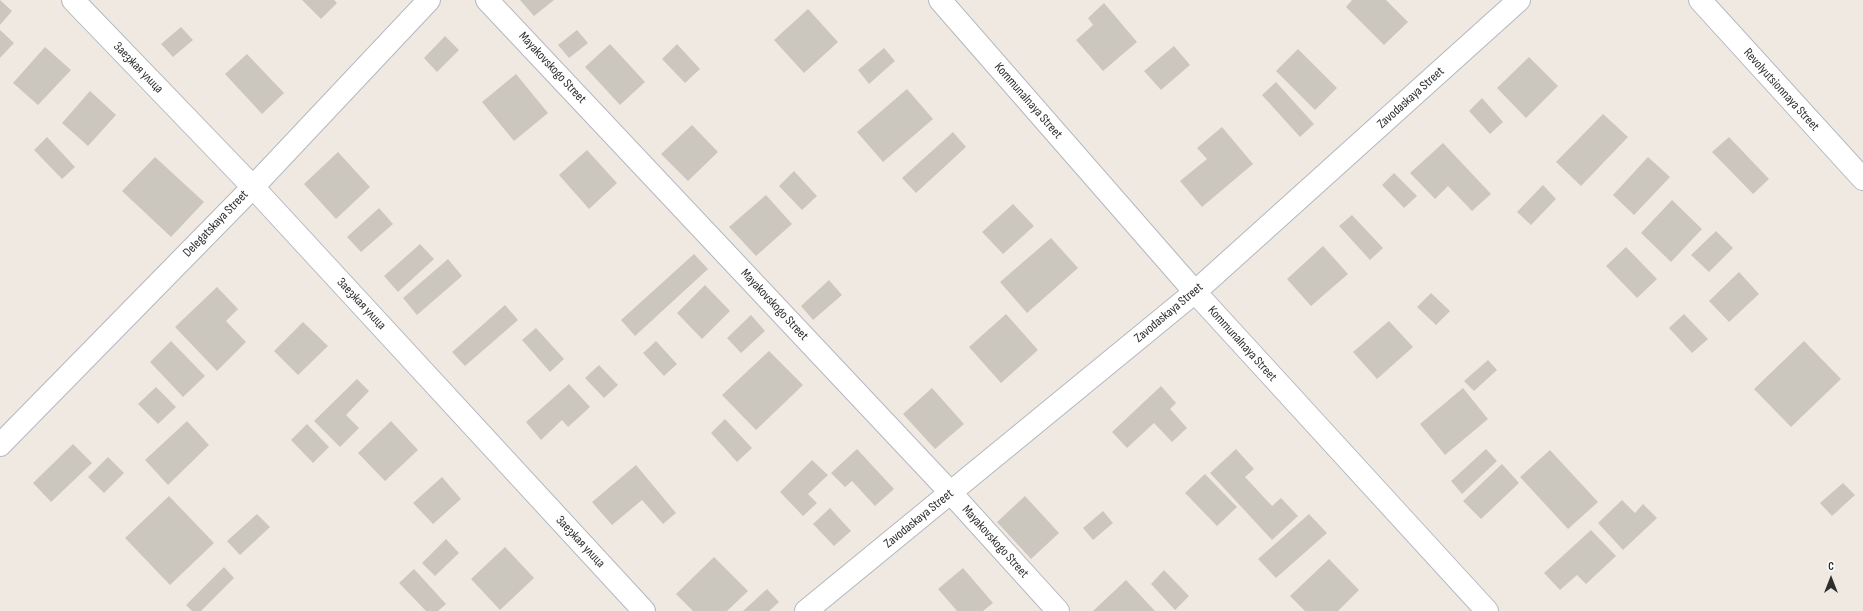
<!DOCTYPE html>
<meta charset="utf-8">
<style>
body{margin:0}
#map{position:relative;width:1863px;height:611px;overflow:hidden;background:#efe9e1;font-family:"Sofia Sans Condensed",sans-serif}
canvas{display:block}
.north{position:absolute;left:1811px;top:559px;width:40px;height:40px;-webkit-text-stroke:3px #fff;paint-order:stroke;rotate:0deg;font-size:11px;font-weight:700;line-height:16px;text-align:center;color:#2e2e2e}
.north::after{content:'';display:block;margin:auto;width:14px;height:18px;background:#2e2e2e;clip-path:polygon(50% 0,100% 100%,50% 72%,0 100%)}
</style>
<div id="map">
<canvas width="1863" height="611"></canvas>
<div class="north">С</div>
</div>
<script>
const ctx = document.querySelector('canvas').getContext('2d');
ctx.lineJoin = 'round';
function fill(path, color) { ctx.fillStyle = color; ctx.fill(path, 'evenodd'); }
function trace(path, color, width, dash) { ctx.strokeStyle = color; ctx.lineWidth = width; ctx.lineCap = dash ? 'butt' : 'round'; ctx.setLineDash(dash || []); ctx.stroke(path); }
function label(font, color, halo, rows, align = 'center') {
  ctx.font = font + ' "Sofia Sans Condensed",sans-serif'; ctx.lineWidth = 3; ctx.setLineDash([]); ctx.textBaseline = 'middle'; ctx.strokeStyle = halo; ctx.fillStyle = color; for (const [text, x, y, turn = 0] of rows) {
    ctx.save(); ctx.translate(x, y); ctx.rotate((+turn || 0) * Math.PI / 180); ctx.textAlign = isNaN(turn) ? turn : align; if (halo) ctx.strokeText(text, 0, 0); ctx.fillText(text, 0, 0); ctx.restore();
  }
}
fill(new Path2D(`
 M0,0L12,11L0,25Z
 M302,0H334L337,3L321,19Z
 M520,0H554L534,16Z
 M1352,0H1386L1408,22L1384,45L1346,7Z
 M1104,3L1137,42L1103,71L1076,40L1093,25L1088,18Z
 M808,9L838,42L804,73L774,40Z
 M181,27L193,40L173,57L161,44Z
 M0,30L14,43L0,58Z
 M577,30L588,43L569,58L558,45Z
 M445,36L459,50L437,72L424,58Z
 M610,44L645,82L620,105L585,67Z
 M677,44L700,69L685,83L662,59Z
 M1174,46L1190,65L1161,90L1144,71Z
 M45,47L71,70L38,105L13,83Z
 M884,48L895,61L869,84L858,70Z
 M1298,49L1337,88L1315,110L1276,71Z
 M247,54L284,93L262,114L225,74Z
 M1529,57L1558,86L1526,118L1497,88Z
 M516,74L548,113L514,141L482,102Z
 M1276,82L1314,124L1300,137L1262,95Z
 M907,89L933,119L883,162L857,132Z
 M90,91L116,115L88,146L62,123Z
 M1482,98L1503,122L1490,134L1469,111Z
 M1603,114L1628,137L1581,186L1556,162Z
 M692,125L718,152L688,181L661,154Z
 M1222,127L1253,164L1202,207L1180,181L1207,159L1197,148Z
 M953,132L966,147L916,193L902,178Z
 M47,137L75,167L62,179L34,150Z
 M1729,137L1769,179L1753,194L1712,152Z
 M1443,143L1491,194L1472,211L1448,186L1435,199L1410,173Z
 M587,150L617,183L589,209L559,175Z
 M338,152L370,187L336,219L304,184Z
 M155,157L204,202L171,237L122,191Z
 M1648,157L1670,177L1634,215L1613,195Z
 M794,171L817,196L802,210L779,186Z
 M1394,173L1417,196L1404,208L1382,185Z
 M1543,185L1556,199L1531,225L1517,212Z
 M766,195L792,224L756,256L729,227Z
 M1672,200L1702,229L1671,262L1641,233Z
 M1013,204L1034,226L1003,254L982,232Z
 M379,208L393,224L361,252L347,237Z
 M1352,215L1383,248L1370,260L1339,226Z
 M1716,231L1733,248L1709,272L1691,255Z
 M1051,238L1078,268L1027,313L1000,282Z
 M420,244L434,259L398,292L384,276Z
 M1323,246L1348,274L1311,306L1287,279Z
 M1626,247L1657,279L1637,298L1606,266Z
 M694,254L708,269L635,336L621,320Z
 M448,259L462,276L417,315L403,298Z
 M1739,272L1759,294L1729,322L1709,301Z
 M829,280L842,295L813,320L801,306Z
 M705,285L730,311L702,339L677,313Z
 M217,287L238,309L226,321L246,342L217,371L175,327Z
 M1431,293L1450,311L1436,325L1417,307Z
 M505,305L518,320L465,366L452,352Z
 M1006,314L1038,350L1001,383L969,347Z
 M1684,314L1708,339L1692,353L1669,328Z
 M751,315L765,331L741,353L727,338Z
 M1389,321L1413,347L1377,379L1353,352Z
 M303,322L328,346L298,375L274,351Z
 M536,328L564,359L550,372L522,340Z
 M171,341L205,376L183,397L150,362Z
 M656,341L677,364L664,376L643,353Z
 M1804,341L1841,379L1791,427L1754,389Z
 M769,351L803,385L756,430L722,395Z
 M1488,360L1497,370L1474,391L1464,381Z
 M599,365L618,385L604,398L585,378Z
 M357,379L369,391L346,415L359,428L340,447L314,421Z
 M569,384L590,407L568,427L562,420L541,440L526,422Z
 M1161,386L1176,403L1170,409L1187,428L1172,442L1154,423L1127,448L1112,432Z
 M156,387L176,407L158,424L138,404Z
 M932,388L964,424L935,449L903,414Z
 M1463,388L1488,419L1445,455L1420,424Z
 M725,419L752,448L737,462L711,433Z
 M187,421L209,445L168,485L145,460Z
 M391,421L418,450L385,481L358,453Z
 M307,424L329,447L313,463L291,440Z
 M73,444L92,463L51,502L33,483Z
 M857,449L894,489L875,506L852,481L845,487L831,473Z
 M1236,449L1254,469L1245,477L1272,506L1281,498L1298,516L1272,540L1210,473Z
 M1486,449L1497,461L1462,494L1451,481Z
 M1550,450L1598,502L1568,529L1520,477Z
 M108,457L124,473L104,493L88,477Z
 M812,460L828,475L808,494L817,503L803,516L780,492Z
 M1502,464L1519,483L1481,519L1463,501Z
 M636,465L676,513L663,524L642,500L612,525L592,502Z
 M1205,474L1237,507L1217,526L1185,493Z
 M442,477L461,499L433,524L413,503Z
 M1843,483L1855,495L1832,516L1820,503Z
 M169,496L214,543L170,585L125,538Z
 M1025,496L1059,533L1031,559L997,522Z
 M1622,500L1635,513L1643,504L1657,518L1623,550L1598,523Z
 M830,508L851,531L834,546L813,524Z
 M1103,511L1113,523L1093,540L1083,528Z
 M257,514L270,527L240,555L227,541Z
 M1309,514L1327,533L1276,578L1258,559Z
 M1591,530L1616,556L1586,584L1577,575L1560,590L1544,573Z
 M446,539L459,553L435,576L422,563Z
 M505,547L534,578L500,610L471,579Z
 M714,557L748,591L727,611H693L676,594Z
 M1329,559L1359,590L1338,611H1305L1290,596Z
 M224,567L234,578L201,611H192L186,605Z
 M963,568L993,603L983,611H957L938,589Z
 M414,569L446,604L438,611H426L399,583Z
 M1164,570L1189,596L1175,610L1151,584Z
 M1126,580L1155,611H1093Z
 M767,589L779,602L769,611H743Z`), '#cbc7bf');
const minor = new Path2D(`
 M73,0L253,187L644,611
 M487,0L951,493L1058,611
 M940,0L1195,292L1487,611
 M0,445L253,187L429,0
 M806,611L1195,292L1519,0`);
const tertiary = new Path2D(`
 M1700,0L1863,179`);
trace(minor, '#b4b7c1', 24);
trace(tertiary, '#b4b7c1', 24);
trace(minor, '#fff', 22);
trace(tertiary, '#fff', 22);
label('13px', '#2e2e2e', '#fff', [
 ["Заезжая улица",138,68,46],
 ["Mayakovskogo Street",552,68,47],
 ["Revolyutsionnaya Street",1781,90,48],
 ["Zavodaskaya Street",1411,98,-42],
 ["Kommunalnaya Street",1028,101,49],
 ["Delegatskaya Street",216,224,-46],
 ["Заезжая улица",361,304,47],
 ["Mayakovskogo Street",774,305,47],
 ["Zavodaskaya Street",1169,313,-40],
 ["Kommunalnaya Street",1242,344,48],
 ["Zavodaskaya Street",919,519,-39],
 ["Заезжая улица",580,542,47],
 ["Mayakovskogo Street",995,542,48]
]);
</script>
